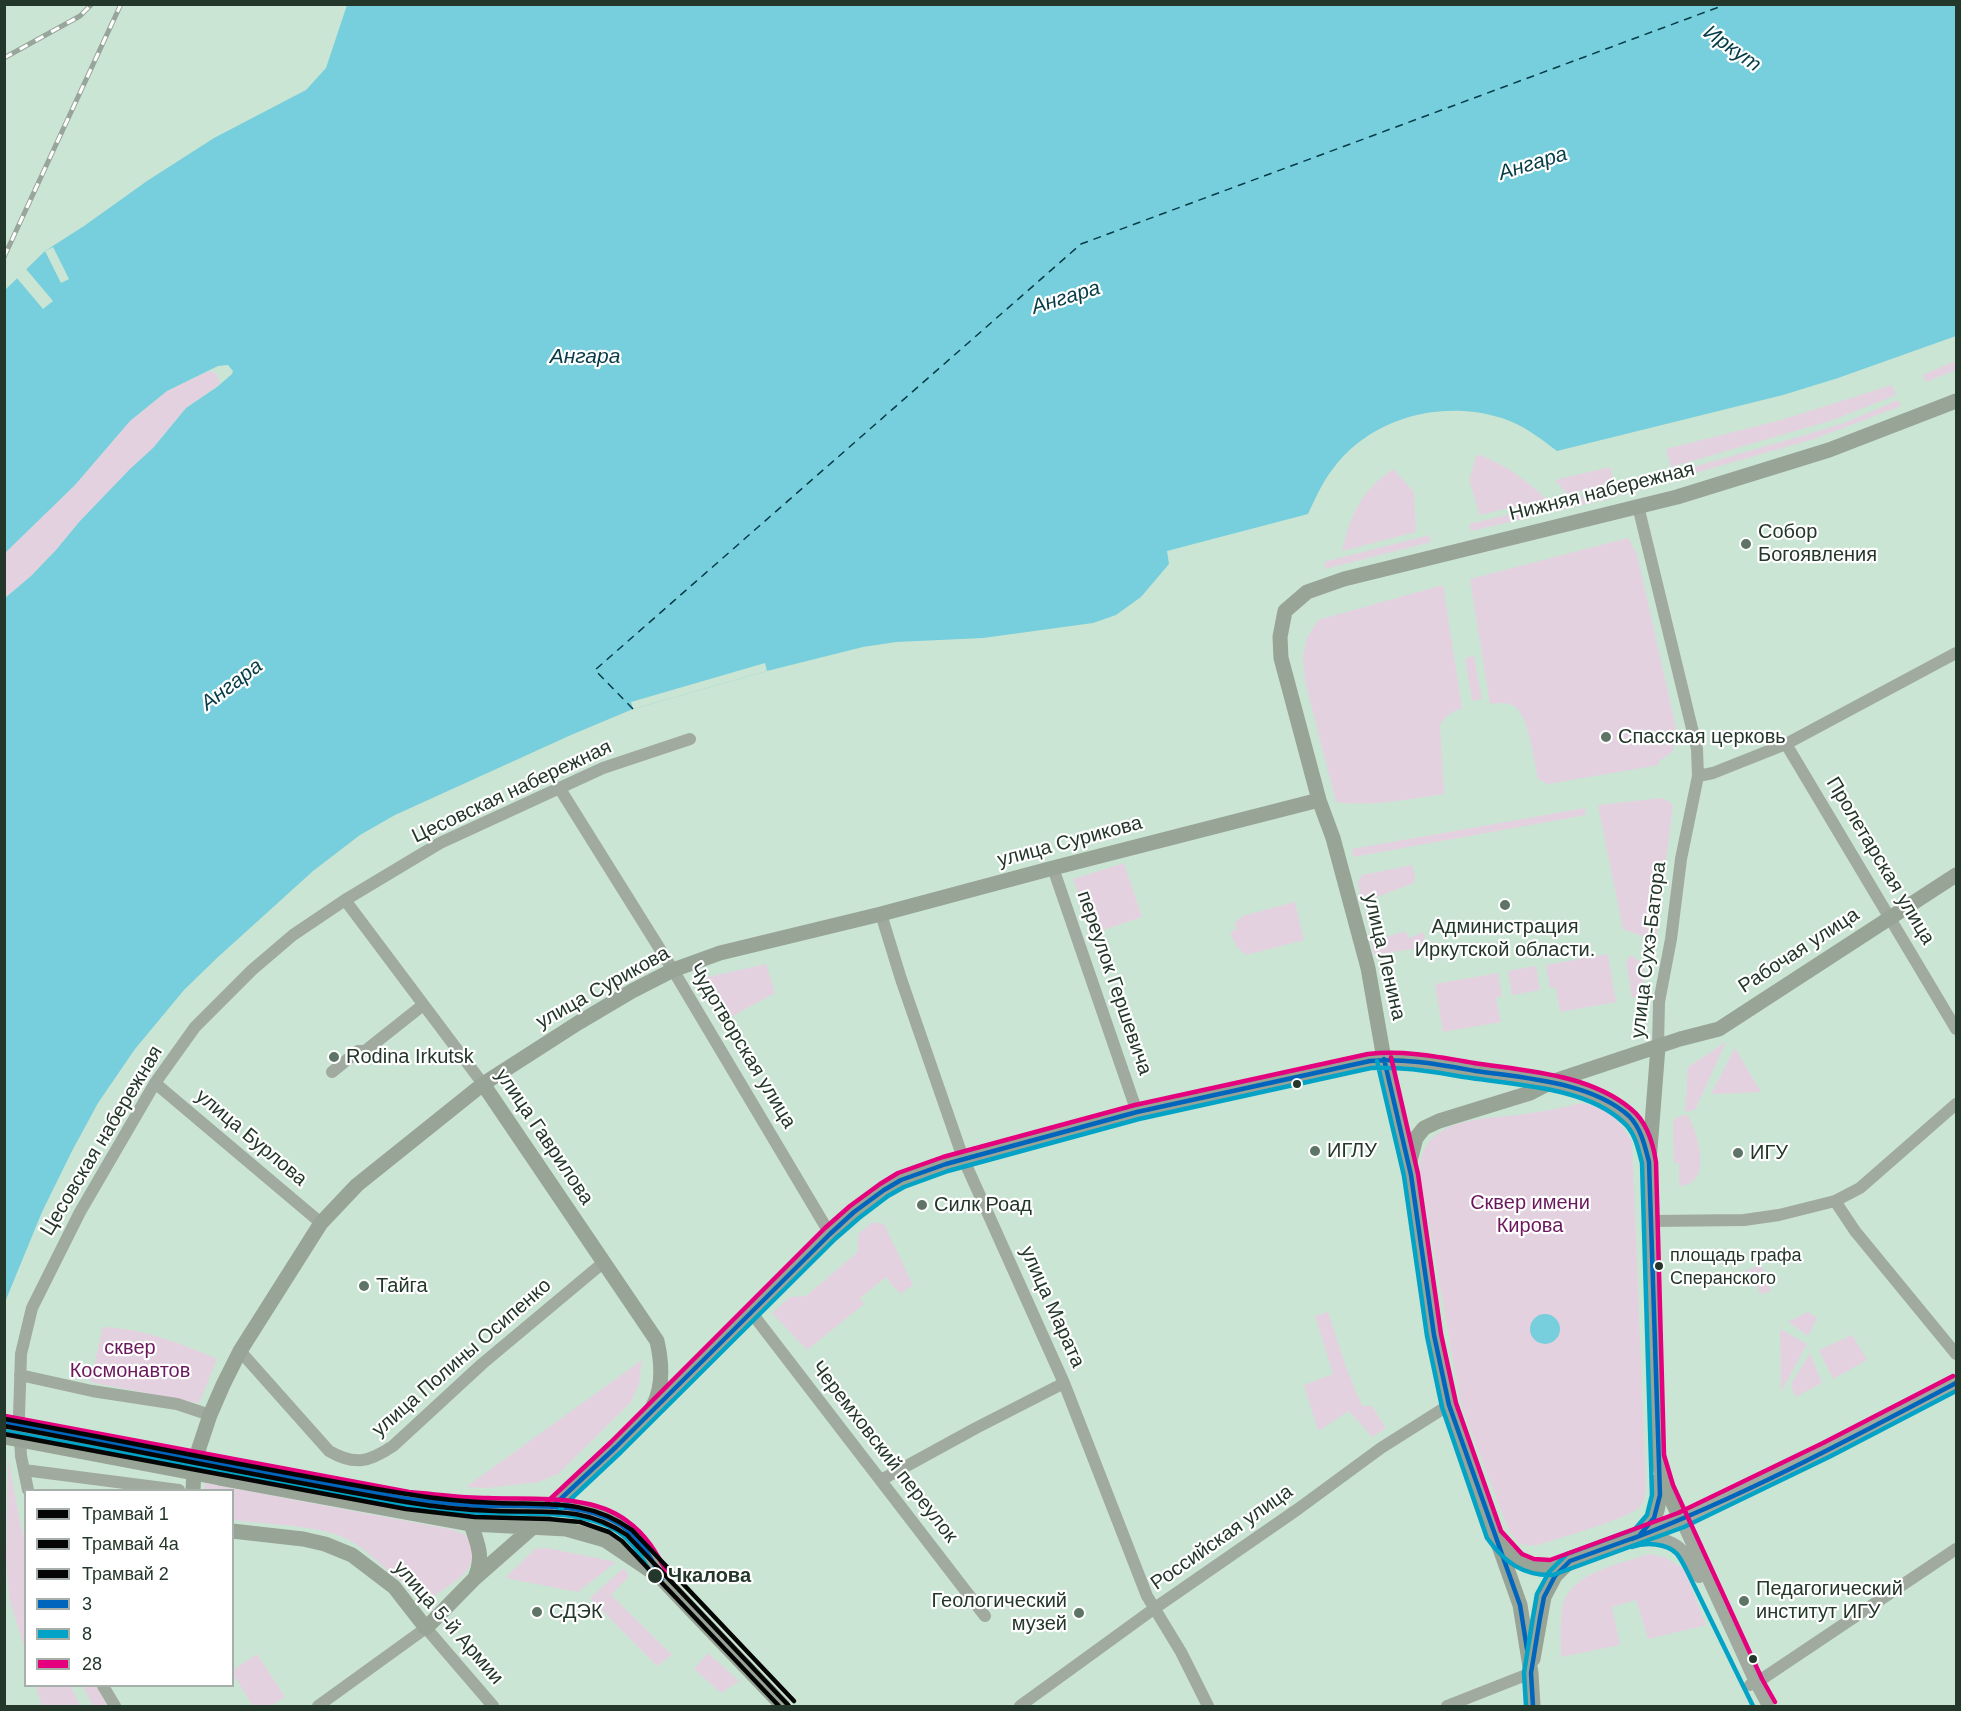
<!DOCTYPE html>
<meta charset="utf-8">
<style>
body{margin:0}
#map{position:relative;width:1961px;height:1711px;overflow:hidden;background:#cbe5d4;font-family:Helvetica,sans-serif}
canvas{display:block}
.frame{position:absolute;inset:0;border:6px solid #24372b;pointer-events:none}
.legend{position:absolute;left:24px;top:1489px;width:210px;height:198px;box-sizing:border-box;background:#fff;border:2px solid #a7afaa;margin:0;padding:8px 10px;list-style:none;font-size:18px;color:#24372b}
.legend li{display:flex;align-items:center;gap:12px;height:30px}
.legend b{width:30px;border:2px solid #a7afaa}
</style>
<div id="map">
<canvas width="1961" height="1711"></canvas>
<div class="frame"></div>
<ul class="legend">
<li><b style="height:8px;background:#050505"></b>Трамвай 1</li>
<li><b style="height:8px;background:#050505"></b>Трамвай 4a</li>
<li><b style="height:8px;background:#050505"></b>Трамвай 2</li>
<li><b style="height:8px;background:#0065bd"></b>3</li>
<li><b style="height:8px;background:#02a3c6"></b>8</li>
<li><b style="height:8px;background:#e5007d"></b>28</li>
</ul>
</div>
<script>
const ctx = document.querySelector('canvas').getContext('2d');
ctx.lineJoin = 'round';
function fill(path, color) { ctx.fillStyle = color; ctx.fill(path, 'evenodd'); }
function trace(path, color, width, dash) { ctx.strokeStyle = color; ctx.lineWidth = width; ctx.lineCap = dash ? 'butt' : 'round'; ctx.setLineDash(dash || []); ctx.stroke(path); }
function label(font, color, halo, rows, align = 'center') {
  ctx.font = font + ' Helvetica,sans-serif'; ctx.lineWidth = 4.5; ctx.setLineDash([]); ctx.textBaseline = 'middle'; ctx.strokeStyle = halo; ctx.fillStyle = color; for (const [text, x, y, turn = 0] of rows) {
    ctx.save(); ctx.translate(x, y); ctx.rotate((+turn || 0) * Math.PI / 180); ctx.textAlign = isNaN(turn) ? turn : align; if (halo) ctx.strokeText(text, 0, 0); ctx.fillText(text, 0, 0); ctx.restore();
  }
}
fill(new Path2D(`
 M1956,361V370L1926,382L1922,375Z
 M209,371L217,374L220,384L186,408L153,448L130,469L80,521L56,550L31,576L5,598V553L75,485L130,421L167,391Z
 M1892,385L1896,395L1833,420L1671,467L1666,449L1781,420Z
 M1898,400L1901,406L1814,439L1674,479L1672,473L1812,433L1844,423Z
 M1477,454C1504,463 1525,480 1547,499L1480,515L1469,480Z
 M1610,467L1614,482L1567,494L1555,480Z
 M1393,469L1414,492L1416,532L1342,551C1351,514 1361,491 1393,469Z
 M1645,487L1608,499L1471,531L1469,524L1616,489L1618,494Z
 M1429,535L1431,542L1325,569L1324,562Z
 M1628,538L1637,554L1678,737L1672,752L1659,761V765L1548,784L1538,779C1534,761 1529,716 1514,706C1506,702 1498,703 1490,704L1470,579Z
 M1443,585L1462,708C1452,712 1445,715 1440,725L1444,794C1408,799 1372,807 1336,802L1305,681L1303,655L1307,638L1318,620Z
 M1474,656L1482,699L1472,701L1465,658Z
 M1662,798L1673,804L1656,941L1623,929L1598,805Z
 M1585,808L1586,815L1353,857L1352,849Z
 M1124,863L1142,917L1091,934L1084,908L1073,879Z
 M1412,865L1415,875L1414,883L1361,903L1358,882L1362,875Z
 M1295,902L1304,940L1246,955L1237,947L1230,934L1236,928L1235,923L1242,916Z
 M1405,931L1409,938L1424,932L1426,947L1374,955L1371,942Z
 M1608,954L1616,1002L1560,1012L1556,988H1550L1546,965Z
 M1631,955L1645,965L1642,996L1632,998L1626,961Z
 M766,964L775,993L727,1019L703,978Z
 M1536,966L1540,990L1512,995L1508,971Z
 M1498,973L1502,996L1496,998L1501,1022L1443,1032L1435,984Z
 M1726,1042L1695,1110L1685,1112L1688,1067Z
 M1735,1048L1761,1092L1711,1094Z
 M1582,1103C1608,1108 1619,1119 1632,1142L1646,1489C1645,1495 1644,1502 1640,1507C1630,1518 1556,1539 1538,1545C1518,1547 1517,1542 1507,1526L1463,1410L1459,1394L1420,1173C1421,1168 1420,1161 1422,1155C1436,1116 1491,1119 1524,1114C1543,1112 1563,1107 1582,1103Z
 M1688,1115C1698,1135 1714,1184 1679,1186V1163H1674L1673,1121L1679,1116Z
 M873,1222L884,1224L913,1285L900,1294L886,1277L860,1298L864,1304L807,1350L772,1313L790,1297L806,1296L858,1252V1234Z
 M1761,1264L1771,1291L1760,1294L1753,1273L1745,1275L1744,1272Z
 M1328,1312L1347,1370L1362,1406H1372L1386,1428L1372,1437L1349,1411L1318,1431L1304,1385L1333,1374L1315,1316Z
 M1808,1312L1817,1318L1808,1336L1788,1322Z
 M103,1327C144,1329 180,1343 217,1359L199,1403L90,1382Z
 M1780,1329L1807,1344L1781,1392Z
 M1852,1335L1867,1360L1833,1379L1819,1350Z
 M1810,1353L1822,1383L1795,1397L1791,1384Z
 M642,1360L639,1384L631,1402L558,1474L538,1482L487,1488L466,1487Z
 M8,1458L21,1527L25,1541V1650L9,1598L6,1560Z
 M205,1483L454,1530C458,1532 464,1534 467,1536C470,1540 472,1545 473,1549C476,1571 451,1584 436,1595C400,1593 378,1554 347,1539C316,1524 267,1525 233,1520L232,1490H204Z
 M547,1548L616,1562L578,1592L505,1578L535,1549Z
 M1649,1554L1664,1557L1684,1569L1706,1625L1648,1639L1636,1600L1612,1607L1620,1645L1561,1657C1561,1642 1560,1625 1562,1610C1566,1573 1620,1564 1649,1554Z
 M624,1568L629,1576L611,1595L672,1655L657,1666L590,1598Z
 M708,1653L739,1681L721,1693L694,1669Z
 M257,1654L285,1697L270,1706H253L233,1674V1670Z
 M36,1686H71L80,1706H42Z
 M83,1686H96L108,1706H93Z`), '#e4d1e0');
fill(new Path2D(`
 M347,5H1956V336L1838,378L1783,395L1557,451C1540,438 1523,425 1502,418C1442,399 1370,417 1332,470C1322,483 1315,499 1308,514L1167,551L1169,564L1141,597L1116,615L1093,623L983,638L896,642L863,647L767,671L633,709L571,735L395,815L360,835L313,871L217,958L184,990L135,1049L98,1103L72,1151L42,1212L5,1302V598L31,576L56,550L80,521L130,469L153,448L186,408L217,387L232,374L233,371L228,365L218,366L167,391L130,421L75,485L5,553V290L45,251L84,226L147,181L214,138L306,90L326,68Z
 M1530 1329a15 15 0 1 1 30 0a15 15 0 1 1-30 0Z`), '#77cedc');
fill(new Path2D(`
 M53,247L69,279L61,283L45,251Z
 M26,269L53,301L43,309L16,277Z
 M765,663L767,671L633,709L631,702Z`), '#cbe5d4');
trace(new Path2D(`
 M633,709L595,670L1081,244L1727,4`), '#063c48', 1.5, [8, 6]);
trace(new Path2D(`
 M1638,506L1697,749L1698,776L1681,859L1671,939L1659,1002L1658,1047
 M1786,744L1956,1029
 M1698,776L1713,773L1786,744L1956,653
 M560,789L673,970L830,1234
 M1053,868L1137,1112
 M345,900L483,1084
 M881,914L901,979L963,1158L1064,1383L1147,1596L1181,1652L1208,1706
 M332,1072L358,1051H365L423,1005
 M155,1083L321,1223
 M1835,1201L1855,1231L1956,1354
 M1652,1221L1744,1220L1779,1215L1835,1201L1860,1188L1956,1104
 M751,1312L985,1616
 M240,1351L329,1451C355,1466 369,1462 393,1446L482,1364L604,1262
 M20,1375L92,1391L177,1404L210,1415
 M24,1470L179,1490
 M881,1480L976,1428L1064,1383
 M28,1490L21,1456L19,1416L21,1354L32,1308L80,1212L155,1083L195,1027L252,970L293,935L345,900L440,843L603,768L690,739
 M1640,1536C1674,1538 1685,1547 1699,1577
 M1750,1685L1762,1679L1956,1549
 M103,1686L115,1706
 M318,1706L426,1628L493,1706
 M1020,1706L1155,1608L1298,1509L1381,1448L1449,1405
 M1447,1706L1531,1673
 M1768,1706L1755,1682L1681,1520L1826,1450L1956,1383`), '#a0aa9f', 12);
trace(new Path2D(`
 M483,1084L657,1341C662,1363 664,1386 653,1406
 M1410,1161L1416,1138L1424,1128L1439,1121L1530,1093L1551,1082L1680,1039L1719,1029L1956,875
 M222,1463L408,1499L466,1505L552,1507L587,1511L608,1518L639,1540L662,1579L783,1706
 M220,1478L471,1524L566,1529L605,1540L657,1575
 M193,1490L194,1470L199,1448L210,1415L223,1385L240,1351L321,1223L357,1185L483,1084L578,1023L632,991L673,970L720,953L881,914L1053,868L1319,800
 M471,1524C478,1546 484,1555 475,1578
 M516,1526L530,1523L552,1507L616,1447L830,1234L854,1212L901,1180L963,1158L1137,1112L1239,1088L1370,1061L1403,1060C1457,1068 1592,1079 1629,1116C1642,1129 1645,1146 1649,1162
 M232,1531L303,1539L325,1544L352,1555L394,1587L426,1628L475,1578L533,1527
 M1641,1534C1659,1520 1660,1502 1659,1480
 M1501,1545C1515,1563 1528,1568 1551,1568L1681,1520L1666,1488L1657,1456L1649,1162L1658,1047
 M1533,1659L1544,1597L1555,1576L1568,1563
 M1533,1706L1531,1673L1520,1605L1449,1405L1434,1335L1411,1175L1384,1059L1368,968L1333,838L1319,800L1281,658L1280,637L1285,611L1307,592L1344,579L1677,497L1829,450L1956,401`), '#98a496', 15);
const rail = new Path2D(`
 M4,58L80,16L92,4
 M4,257L121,4`);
trace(rail, '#98a59a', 5);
trace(rail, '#fff', 3, [9]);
trace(new Path2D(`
 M4,1423L222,1463
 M4,1437L220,1478`), '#98a496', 15);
trace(new Path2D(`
 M1384,1059L1411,1175L1434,1335L1449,1405L1520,1605L1527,1649
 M4,1423L408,1499C434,1502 460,1505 486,1506C530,1507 581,1501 621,1525C641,1538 651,1558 662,1579
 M552,1507L616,1447L830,1234L854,1212L884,1190L901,1180L946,1164L1137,1112L1370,1061C1406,1058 1441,1065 1476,1071C1524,1078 1591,1082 1629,1116C1641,1128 1645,1146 1649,1162L1660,1495L1654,1518L1639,1536L1570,1561L1555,1576L1544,1597L1540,1618L1531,1673L1533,1706
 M1632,1539C1744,1496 1850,1439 1956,1383`), '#0065bd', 4.5);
trace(new Path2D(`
 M1377,1061L1404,1176L1427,1336L1442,1407L1487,1538C1504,1562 1523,1576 1553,1575L1684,1527L1829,1457L1956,1391
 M4,1431L407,1506C433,1509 459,1512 485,1513C528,1515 578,1508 617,1531C636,1543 645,1563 655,1582
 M557,1512L621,1452L835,1239L859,1218L888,1196L904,1187L948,1171L1139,1119L1371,1068C1405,1066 1438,1073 1471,1078C1518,1085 1587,1088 1623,1122C1635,1132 1638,1148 1642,1163L1652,1495L1647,1515L1635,1529L1567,1554L1549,1572L1537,1594L1533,1617L1524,1673L1526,1706
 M1632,1547C1645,1542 1667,1543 1677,1554C1681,1559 1684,1565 1687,1571L1753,1706`), '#02a3c6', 4.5);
trace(new Path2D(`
 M1391,1057L1418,1174L1441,1334L1456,1403L1501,1531L1522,1554L1534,1559L1550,1560L1678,1513L1823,1443L1953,1376
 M5,1416L409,1492C435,1494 461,1498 488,1498C531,1500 591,1493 627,1521C647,1535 657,1554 669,1576
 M547,1502L611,1442L825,1228L850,1206L880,1184L898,1173L943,1157L1135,1105L1368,1054C1404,1050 1439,1057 1474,1063C1526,1071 1589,1074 1631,1109C1647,1122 1653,1142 1656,1162L1664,1455L1673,1485L1762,1679L1775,1702`), '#e5007d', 4.5);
trace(new Path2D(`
 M4,1426C138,1451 272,1479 406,1502C435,1507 466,1510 496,1511C546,1513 582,1505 627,1535L789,1706`), '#050505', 4.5);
trace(new Path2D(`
 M4,1434L406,1509L475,1517L549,1519L580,1522L609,1532L622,1541L779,1706`), '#050505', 4.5);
trace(new Path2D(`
 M5,1419C139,1444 273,1472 407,1494C437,1499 467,1502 497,1503C547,1505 589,1499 632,1530L794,1701`), '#050505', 4.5);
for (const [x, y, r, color] of [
 [1746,544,6,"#5e7466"],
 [1606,737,6,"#5e7466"],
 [1505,905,6,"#5e7466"],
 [334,1057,6,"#5e7466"],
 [1297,1084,5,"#24372b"],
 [1315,1151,6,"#5e7466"],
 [1738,1153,6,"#5e7466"],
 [922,1205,6,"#5e7466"],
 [1659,1266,5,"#24372b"],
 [364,1286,6,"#5e7466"],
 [655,1576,8,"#24372b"],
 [1744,1601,6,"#5e7466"],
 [537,1612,6,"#5e7466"],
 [1079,1613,6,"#5e7466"],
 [1753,1659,5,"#24372b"]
]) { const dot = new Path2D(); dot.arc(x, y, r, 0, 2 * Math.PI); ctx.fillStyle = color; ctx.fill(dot); trace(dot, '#fff', 2); }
label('18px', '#24372b', '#fff', [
 ["площадь графа",1670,1256],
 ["Сперанского",1670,1279]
], 'left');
label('20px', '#24372b', '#fff', [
 ["Нижняя набережная",1602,492,-14],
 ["Цесовская набережная",512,792,-25],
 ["улица Сурикова",1070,842,-15],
 ["Пролетарская улица",1880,861,59],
 ["улица Сухэ-Батора",1649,950,-83],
 ["Рабочая улица",1799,951,-33],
 ["улица Ленина",1384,957,77],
 ["переулок Гершевича",1114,983,71],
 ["улица Сурикова",603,988,-29],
 ["Чудотворская улица",742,1046,59],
 ["улица Гаврилова",544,1137,56],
 ["улица Бурлова",251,1138,40],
 ["Цесовская набережная",102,1141,-59],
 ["улица Марата",1052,1307,66],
 ["улица Полины Осипенко",462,1358,-41],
 ["Черемховский переулок",884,1452,52],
 ["Российская улица",1222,1538,-35],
 ["улица 5-й Армии",448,1623,49]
]);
label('20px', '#24372b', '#fff', [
 ["Собор",1758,532],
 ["Богоявления",1758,555],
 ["Спасская церковь",1618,737],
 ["Администрация",1505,927,"center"],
 ["Иркутской области.",1505,950,"center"],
 ["Rodina Irkutsk",346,1057],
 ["ИГЛУ",1327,1151],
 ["ИГУ",1750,1153],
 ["Силк Роад",934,1205],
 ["Тайга",376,1286],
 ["Педагогический",1756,1589],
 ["институт ИГУ",1756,1612],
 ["Геологический",1067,1601,"right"],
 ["музей",1067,1624,"right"],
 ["СДЭК",549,1612]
], 'left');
label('20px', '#6b195c', '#fff', [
 ["Сквер имени",1530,1203],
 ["Кирова",1530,1226],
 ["сквер",130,1348],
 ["Космонавтов",130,1371]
]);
label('bold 20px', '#24372b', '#fff', [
 ["Чкалова",668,1576]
], 'left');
label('italic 21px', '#063c48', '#fff', [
 ["Иркут",1732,49,35],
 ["Ангара",1533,164,-17],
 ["Ангара",1066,298,-17],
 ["Ангара",585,357],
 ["Ангара",232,685,-37]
]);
</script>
